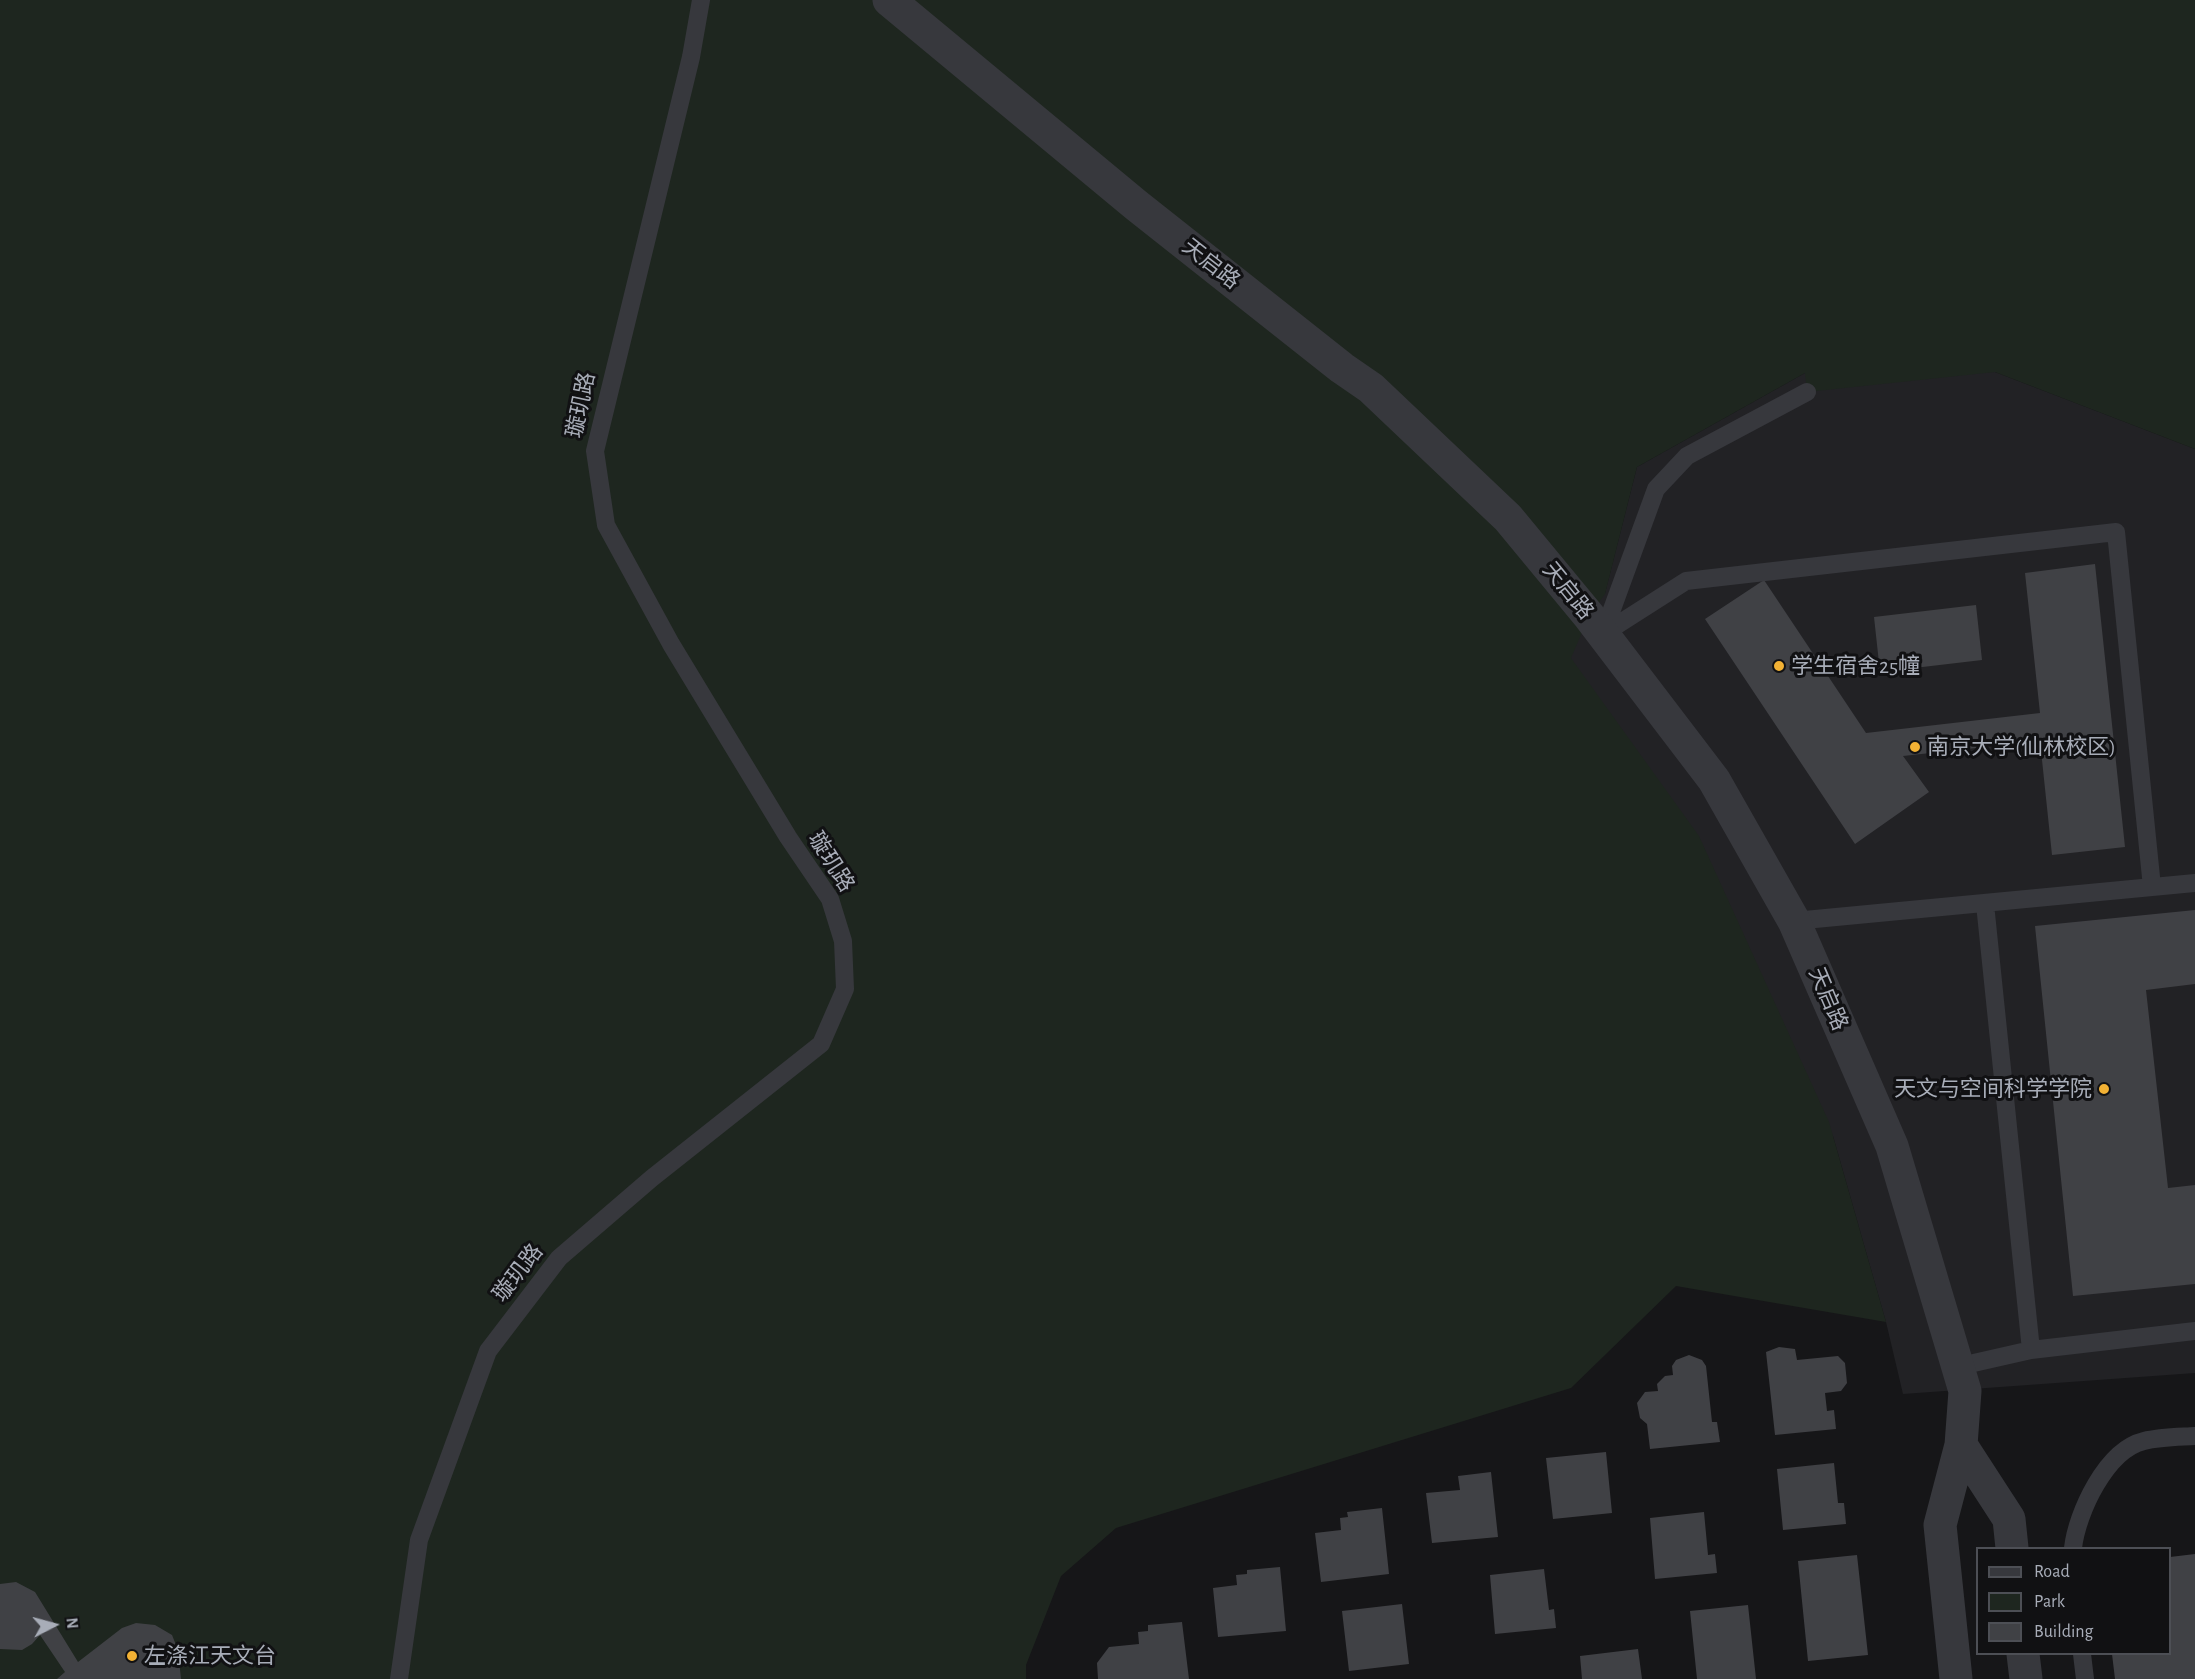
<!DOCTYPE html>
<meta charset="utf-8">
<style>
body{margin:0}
#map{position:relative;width:2195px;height:1679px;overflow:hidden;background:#161618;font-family:"Alegreya Sans",sans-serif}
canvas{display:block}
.legend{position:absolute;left:1976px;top:1547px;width:195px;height:108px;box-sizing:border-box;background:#111113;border:2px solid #4d4f55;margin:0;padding:8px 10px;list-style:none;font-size:18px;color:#a8adb8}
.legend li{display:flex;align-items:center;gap:12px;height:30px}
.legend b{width:30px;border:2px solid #4d4f55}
.north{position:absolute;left:24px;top:1595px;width:60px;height:60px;-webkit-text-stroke:4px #111113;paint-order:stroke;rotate:84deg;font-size:16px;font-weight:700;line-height:24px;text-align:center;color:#a8adb8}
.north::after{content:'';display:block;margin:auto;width:21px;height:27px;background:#a8adb8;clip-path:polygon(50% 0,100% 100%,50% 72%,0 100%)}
</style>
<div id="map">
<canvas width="2195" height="1679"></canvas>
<ul class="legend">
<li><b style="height:8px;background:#37383d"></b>Road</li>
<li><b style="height:16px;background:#1e261f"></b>Park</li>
<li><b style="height:16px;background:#404145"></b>Building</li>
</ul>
<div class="north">N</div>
</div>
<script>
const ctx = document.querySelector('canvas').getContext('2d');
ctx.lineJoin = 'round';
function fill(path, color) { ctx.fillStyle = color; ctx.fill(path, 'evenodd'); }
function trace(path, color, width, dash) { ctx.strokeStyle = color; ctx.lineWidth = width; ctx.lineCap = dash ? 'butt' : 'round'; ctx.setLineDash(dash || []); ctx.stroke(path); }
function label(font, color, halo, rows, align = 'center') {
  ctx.font = font + ' "Alegreya Sans","Noto Sans SC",sans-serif'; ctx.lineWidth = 6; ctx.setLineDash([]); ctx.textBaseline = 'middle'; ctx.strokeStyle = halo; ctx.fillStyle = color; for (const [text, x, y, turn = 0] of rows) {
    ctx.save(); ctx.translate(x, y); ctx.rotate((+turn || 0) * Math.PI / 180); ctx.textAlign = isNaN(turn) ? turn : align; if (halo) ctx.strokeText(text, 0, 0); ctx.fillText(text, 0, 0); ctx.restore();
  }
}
fill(new Path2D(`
 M960,0L1605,593L1637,467L1805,373L1995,372L2195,449V1373L1903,1394L1886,1322L1833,1136Z`), '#222225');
fill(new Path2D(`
 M0,0H2195V449L1995,372L1807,392L1805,373L1637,467L1605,594L1589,616L1571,658L1699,836L1829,1122L1886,1322L1676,1286L1571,1388L1116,1528L1061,1576L1026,1665V1679H0Z`), '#1e261f');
fill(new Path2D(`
 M2095,564L2125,847L2052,855L2040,741L1903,756L1929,792L1855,844L1705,619L1764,580L1866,733L2040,713L2025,573Z
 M1976,605L1982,660L1880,672L1874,617Z
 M2195,910V984L2146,990L2168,1188L2195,1185V1284L2073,1296L2035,926Z
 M1779,1347L1795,1349L1797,1360L1838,1356L1845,1363L1847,1383L1841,1391L1825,1393L1827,1411L1834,1410L1836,1429L1775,1435L1766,1352Z
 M1689,1355L1702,1360L1706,1366L1712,1422H1717L1720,1442L1650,1449L1647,1424L1640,1418L1637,1403L1645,1392L1658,1391L1657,1384L1665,1376L1673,1375L1672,1366L1676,1360Z
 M1606,1452L1612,1513L1553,1519L1546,1458Z
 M1834,1463L1838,1503H1844L1846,1524L1783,1530L1777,1469Z
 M1491,1472L1498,1537L1432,1543L1426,1493L1460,1490L1458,1476Z
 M1382,1508L1389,1574L1321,1582L1315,1533L1341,1530L1340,1518L1348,1517L1347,1512Z
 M1704,1512L1708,1555L1715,1554L1717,1573L1655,1579L1650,1518Z
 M2195,1554V1679H2115L2112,1654H2170V1557Z
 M1857,1555L1868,1655L1808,1661L1798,1561Z
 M1280,1567L1286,1631L1218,1637L1213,1588L1237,1585L1236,1575L1247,1574V1570Z
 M1544,1569L1549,1610L1554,1609L1556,1628L1495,1634L1490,1575Z
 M16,1582L35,1592L78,1662L122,1628L136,1623L155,1625L172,1635L178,1650L181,1679H57L65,1672L40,1635L32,1644L22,1650L0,1649V1584Z
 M1402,1604L1409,1664L1349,1671L1342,1611Z
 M1748,1605L1756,1679H1697L1690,1611Z
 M1182,1622L1189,1679H1098L1097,1663L1109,1647L1139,1644L1138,1632L1148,1631V1625Z
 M1638,1649L1642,1679H1582L1580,1656Z`), '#404145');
trace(new Path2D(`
 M1603,634L1686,581L2116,532L2152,887
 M1603,634L1656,489L1687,456L1807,392
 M1985,904L2031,1350
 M1794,921L2195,883
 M1956,1367L2031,1350L2195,1331
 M2073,1548C2077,1513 2106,1450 2144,1441C2160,1437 2179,1437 2195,1436
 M2082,1654L2085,1679
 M399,1679L419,1540L488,1351L559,1258L652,1178L821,1044L845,989L843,941L830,899L788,837L671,644L606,525L595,451L691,57L701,0`), '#37383d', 18);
trace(new Path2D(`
 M889,0L1136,205L1342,368L1371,388L1508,518L1589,616L1714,780L1794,921L1892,1146L1965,1391L1961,1445L1940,1525L1956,1679
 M1961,1445L2009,1519L2012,1548
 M2023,1654L2026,1679`), '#37383d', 33);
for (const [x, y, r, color] of [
 [1779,666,6,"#f2b134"],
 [1915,747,6,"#f2b134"],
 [2104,1089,6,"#f2b134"],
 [132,1656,6,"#f2b134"]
]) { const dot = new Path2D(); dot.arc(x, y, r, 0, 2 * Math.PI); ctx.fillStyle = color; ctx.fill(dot); trace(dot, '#111113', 2); }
label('22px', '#a8adb8', '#111113', [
 ["天启路",1211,264,38],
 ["璇玑路",581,405,-78],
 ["天启路",1568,591,51],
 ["璇玑路",831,862,58],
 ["天启路",1828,999,67],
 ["璇玑路",518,1273,-52]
]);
label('22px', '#a8adb8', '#111113', [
 ["学生宿舍25幢",1791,666],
 ["南京大学(仙林校区)",1927,747],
 ["天文与空间科学学院",2092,1089,"right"],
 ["左涤江天文台",144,1656]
], 'left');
</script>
